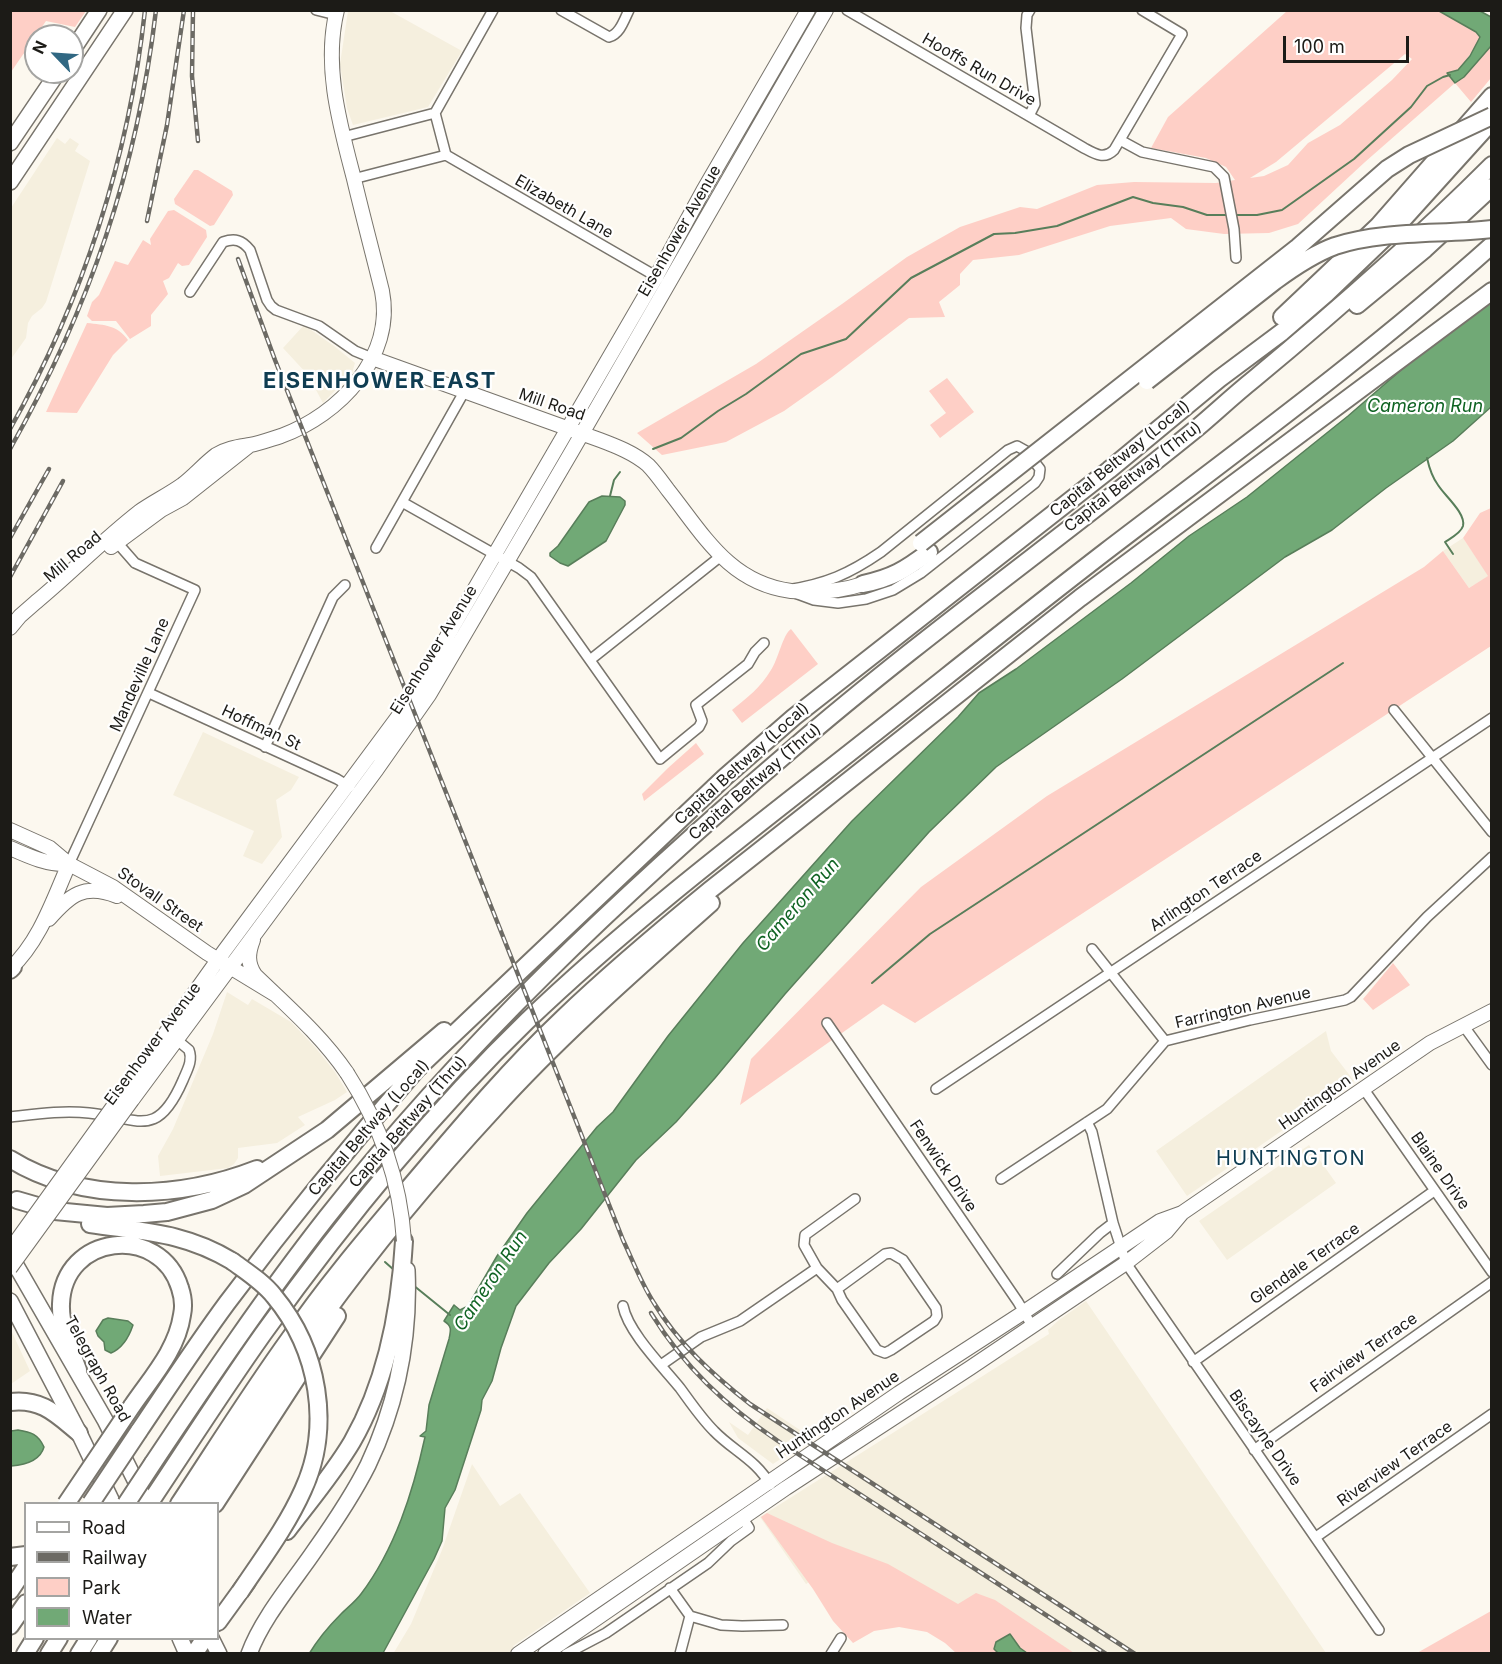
<!DOCTYPE html>
<style>
body{margin:0}
#map{position:relative;width:1502px;height:1664px;overflow:hidden;background:#fcf8ef;font-family:Inter,sans-serif}
canvas{display:block}
.frame{position:absolute;inset:0;border:12px solid #1c1b17;pointer-events:none}
.legend{position:absolute;left:24px;top:1502px;width:195px;height:138px;box-sizing:border-box;background:#fff;border:2px solid #a4a4a2;margin:0;padding:8px 10px;list-style:none;font-size:18px;color:#1c1b17}
.legend li{display:flex;align-items:center;gap:12px;height:30px}
.legend b{width:30px;border:2px solid #a4a4a2}
.north{position:absolute;left:24px;top:24px;width:60px;height:60px;box-sizing:border-box;background:#fff;border:2px solid #a4a4a2;border-radius:50%;rotate:295deg;font-size:16px;font-weight:700;line-height:24px;text-align:center;color:#1c1b17}
.north::after{content:'';display:block;margin:auto;width:21px;height:27px;background:#316883;clip-path:polygon(50% 0,100% 100%,50% 72%,0 100%)}
.scale{position:absolute;left:1283px;top:36px;width:126px;height:27px;box-sizing:border-box;border:3px solid #1c1b17;border-top:0;padding-left:8px;font-size:18px;line-height:21px;white-space:nowrap;color:#1c1b17;-webkit-text-stroke:4px #fff;paint-order:stroke}
</style>
<div id="map">
<canvas width="1502" height="1664"></canvas>
<div class="frame"></div>
<ul class="legend">
<li><b style="height:8px;background:#fff"></b>Road</li>
<li><b style="height:8px;background:#6c6a64"></b>Railway</li>
<li><b style="height:16px;background:#fecfc6"></b>Park</li>
<li><b style="height:16px;background:#71a976"></b>Water</li>
</ul>
<div class="north">N</div>
<div class="scale">100 m</div>
</div>
<script>
const ctx = document.querySelector('canvas').getContext('2d');
ctx.lineJoin = 'round';
function fill(path, color) { ctx.fillStyle = color; ctx.fill(path, 'evenodd'); }
function trace(path, color, width, dash) { ctx.strokeStyle = color; ctx.lineWidth = width; ctx.lineCap = dash ? 'butt' : 'round'; ctx.setLineDash(dash || []); ctx.stroke(path); }
function label(font, color, halo, rows, align = 'center') {
  ctx.font = font + ' Inter,sans-serif'; ctx.lineWidth = 4.5; ctx.setLineDash([]); ctx.textBaseline = 'middle'; ctx.strokeStyle = halo; ctx.fillStyle = color; for (const [text, x, y, turn = 0] of rows) {
    ctx.save(); ctx.translate(x, y); ctx.rotate((+turn || 0) * Math.PI / 180); ctx.textAlign = isNaN(turn) ? turn : align; if (halo) ctx.strokeText(text, 0, 0); ctx.fillText(text, 0, 0); ctx.restore();
  }
}
fill(new Path2D(`
 M348,11H390L462,51L428,107L353,125L347,108L340,64Z
 M57,138L65,144L70,138L79,144L75,151L90,161L46,302L42,308L32,316L28,323L26,338L11,359V208Z
 M304,325L334,346L355,363L352,373L323,403L308,375L283,348Z
 M1463,538L1489,576L1469,588L1443,551Z
 M203,732L299,777L291,790L276,800L282,837L262,864L243,856L254,831L173,795Z
 M227,992L248,1005L252,999L291,1022L315,1047L335,1072L347,1092L335,1100L298,1117L305,1125L277,1143L238,1148V1158L234,1164L228,1168L160,1176L158,1156L173,1129L213,1034Z
 M1326,1031L1331,1051L1354,1081L1187,1196L1156,1151Z
 M1309,1145L1336,1183L1227,1260L1199,1221Z
 M1086,1301L1326,1653H971L840,1562L806,1584L760,1517L1049,1334L1048,1330L1059,1320Z
 M10,1328L30,1371L11,1384H10Z
 M767,1408L812,1438L773,1464L738,1438L729,1422L748,1435Z
 M472,1464L500,1506L520,1493L590,1593L513,1646L515,1650L510,1653L393,1654L411,1624L442,1550Z`), '#f5efde');
fill(new Path2D(`
 M11,10H86V11L75,27L46,21L11,72Z
 M1287,11H1439L1476,32L1480,37C1473,55 1459,64 1455,83L1491,46V78L1471,102L1455,83L1365,162L1298,224L1269,233L1224,234L1186,229L1171,218L1110,226L1019,255L973,260L960,274V285L939,302L945,317L909,318L832,377L784,411L726,442L662,455L637,433L756,364L842,304L907,257L960,227L1020,207L1037,209L1097,185L1134,182L1216,183L1235,180L1226,167L1206,158L1151,148L1168,117ZM1405,54L1412,59L1392,80L1340,125L1308,143L1288,165L1264,176L1250,178L1276,162Z
 M194,170H198L232,191L233,195L214,225L210,226L175,204L174,199Z
 M174,210L206,230L207,237L189,265L182,266L178,263L169,278L163,281L168,294L151,315V326L130,339L116,321H92L87,316L92,302L99,295L115,261L128,265L143,240L151,245L150,239L168,211Z
 M87,323C105,325 117,325 128,340L113,355L77,413L46,412Z
 M947,378L974,412L940,438L930,425L946,413L929,391Z
 M1491,508V646L915,1023L883,1004L740,1105L751,1059L921,887L1047,796L1424,567L1443,551L1469,588L1488,576L1463,538L1480,513Z
 M791,629L818,664L742,723L732,710C747,698 761,687 771,670C778,660 783,634 791,629Z
 M696,743L704,754L644,801L642,794L668,768Z
 M1393,963L1410,985L1373,1010L1363,999Z
 M767,1513L832,1543L888,1564L958,1604L976,1593L995,1600L1074,1653H956L945,1643L927,1632L899,1627L874,1631L853,1643L833,1621L813,1589L761,1517Z
 M1491,1611V1653H1417Z`), '#fecfc6');
const water = new Path2D(`
 M1439,11H1480L1491,17V46L1464,77L1455,83L1447,73L1458,70L1470,56L1480,37L1476,32Z
 M1491,292V407L1453,441L1386,488L1332,530L1285,557L1122,679L996,767L929,832L785,994L715,1078L676,1122L636,1160L581,1229L549,1263L516,1306L501,1348L492,1381L482,1400L481,1410L455,1490L445,1508L442,1541L434,1559L383,1653L309,1654C318,1639 329,1626 341,1614C348,1607 355,1602 361,1594C395,1549 413,1492 425,1437L420,1436L426,1431L429,1405L449,1339C451,1330 452,1326 444,1321L454,1305L460,1310L468,1306L497,1256L527,1213L597,1127L613,1112L668,1036L743,943L852,821L958,717L979,693L1016,669L1131,583L1189,536L1247,497L1348,416Z
 M602,496L620,497L625,501V505L606,541L568,566L560,563L550,556V553L558,546L589,502Z
 M108,1318L128,1321L133,1325C129,1337 123,1348 111,1353L105,1350L104,1342L98,1336L96,1331L103,1320Z
 M18,1430C31,1432 38,1434 44,1447C40,1461 24,1465 11,1466V1431Z
 M1010,1634L1020,1648L1027,1653H998L994,1649L996,1642Z`);
fill(water, '#71a976');
trace(water, '#587e5a', 1.5);
trace(new Path2D(`
 M1233,215H1257L1282,210L1354,159L1411,107L1427,86L1443,77L1450,75
 M653,449L681,438L718,411L746,394L801,354L846,339L911,278L994,234L1015,233L1057,226L1133,197L1153,203L1183,207L1207,215H1227
 M1427,458C1429,467 1432,477 1438,485C1444,495 1466,513 1463,526C1461,533 1451,538 1445,542L1453,554
 M610,496L614,480L620,472
 M872,983L930,934L1343,663
 M385,1262L394,1270
 M413,1285L450,1315`), '#587e5a', 2);
const street = new Path2D(`
 M316,10L336,15
 M561,10L609,37C620,34 624,20 629,10
 M847,10L1084,148C1095,154 1104,160 1114,150L1182,34L1142,10
 M1029,116L1035,104L1026,28L1027,15L1030,10
 M343,137L435,113
 M1120,140L1142,152L1214,167L1224,177L1234,229L1236,258
 M446,155L659,278
 M446,155L435,113L493,10
 M353,179L446,155
 M190,292L223,242C235,238 242,240 250,250L267,300L271,306L276,310L319,326L355,351L372,358
 M1017,446L1026,451L1040,469L1039,477L1035,483L921,573L893,590L866,599L838,603L814,600L787,590C826,584 849,574 881,552L1008,450Z
 M402,502L519,568L531,577L660,759L699,727L702,721L696,705L748,664L755,652L764,643
 M376,548L464,392
 M590,660L721,556
 M149,693L337,779L350,787
 M1394,710L1492,832
 M265,747L333,597L345,585
 M69,864L195,590L135,563L114,539
 M1092,949L1165,1041
 M827,1023L1018,1302L1032,1326
 M1463,1025L1492,1065
 M1363,1088L1492,1272
 M936,1089L1492,718
 M10,1117C36,1114 63,1110 89,1113C139,1118 157,1140 183,1080C187,1070 193,1061 189,1050L177,1040
 M1087,1122L1092,1132L1113,1223L1126,1263L1379,1630
 M1001,1179L1107,1109L1165,1041L1250,1020L1345,1000L1351,997L1427,917L1492,857
 M1057,1274L1100,1233L1113,1223
 M837,1289L885,1254L891,1253L903,1260L936,1308L937,1316L934,1321L891,1350L885,1353L877,1350L842,1300L837,1289L817,1268L804,1245L805,1235L855,1199
 M623,1306C628,1332 663,1367 680,1388C691,1403 701,1418 714,1431C732,1450 758,1461 770,1485
 M1193,1362L1434,1191
 M661,1365L701,1337L740,1321L817,1268
 M1254,1450L1492,1282
 M1316,1537L1492,1414
 M670,1588L690,1616L680,1654
 M690,1616L721,1625L742,1626L783,1625
 M566,1654L606,1633L708,1563L731,1541L749,1528L742,1517
 M831,1654L841,1638`);
const secondary = new Path2D(`
 M372,358L600,440C616,446 634,453 648,465C655,472 662,482 668,490C703,534 729,583 791,591C816,593 839,592 863,584
 M111,547L161,510L183,498L250,445
 M10,628L20,616L36,602C71,573 103,540 139,512C153,502 168,495 182,485C194,476 204,464 216,455C227,448 238,447 250,445C261,443 271,439 281,436C339,415 395,357 382,291C373,254 363,217 354,179C340,125 323,66 337,10
 M10,830L50,848L69,864L113,887L207,953L276,995
 M10,848C30,857 48,865 69,864
 M49,919C70,895 84,883 117,896
 M253,940C248,953 247,963 255,975C287,1006 321,1035 347,1073
 M10,969C40,941 53,900 69,864
 M123,1093L225,950L409,702L656,277L703,191L808,10
 M132,1100L377,769L429,695L572,451L826,10
 M518,1654L899,1393L1024,1312L1160,1221L1182,1213L1430,1043L1492,1011
 M545,1654L786,1488L970,1368L1126,1263L1166,1232L1182,1213`);
const primary = new Path2D(`
 M72,51L99,10
 M10,143L58,72
 M10,182L125,10
 M10,1255L105,1420L147,1504
 M10,1301L79,1433L113,1504
 M180,1638L187,1654
 M211,1638L219,1654
 M249,1654C262,1618 294,1581 315,1550C334,1523 353,1495 368,1465C397,1404 410,1338 407,1270`);
const highway = new Path2D(`
 M1357,305L1425,249L1492,187
 M1282,317L1378,226L1492,96
 M863,584C892,578 905,570 929,552
 M10,970L13,967
 M10,1159C83,1204 180,1199 257,1169
 M17,1200L55,1211L107,1216L144,1214L167,1212L212,1200L244,1185L327,1130L444,1031
 M90,1224C144,1232 184,1232 232,1261
 M78,1370C71,1350 60,1326 61,1304C63,1234 160,1223 180,1288C183,1297 184,1306 182,1315C177,1350 151,1378 132,1406
 M10,1402C42,1398 57,1415 79,1433
 M139,1431C168,1388 196,1345 227,1303C287,1223 351,1144 417,1069L725,777L794,717L1109,470L1219,379L1282,332L1326,294L1398,225L1492,121
 M153,1463C209,1379 265,1296 327,1217C463,1044 624,893 791,750C922,637 1063,537 1197,428C1216,412 1234,395 1254,379C1336,311 1416,241 1492,165
 M149,1504C187,1447 224,1389 263,1334C341,1225 431,1114 527,1021C619,933 719,855 820,776C915,702 1009,626 1105,552C1236,452 1369,355 1492,245
 M179,1504C216,1448 251,1392 290,1338C324,1288 363,1242 402,1196C454,1135 505,1073 563,1018C610,973 660,931 710,890L1080,598L1492,291
 M197,1504C238,1442 278,1379 321,1319C374,1246 433,1175 494,1109C561,1035 637,969 711,903
 M215,1504L337,1316
 M287,1531C309,1502 333,1474 352,1442C387,1381 400,1310 404,1241
 M10,1557L26,1555
 M10,1591L26,1567
 M218,1622L247,1582
 M10,1626L26,1603
 M25,1654L35,1638
 M49,1654L59,1638
 M79,1654L89,1638
 M99,1654L109,1638
 M194,1654L205,1638`);
trace(street, '#78746c', 12);
trace(secondary, '#78746c', 16);
trace(primary, '#78746c', 18);
trace(highway, '#78746c', 20);
trace(street, '#fff', 9);
trace(secondary, '#fff', 14);
trace(primary, '#fff', 15);
trace(highway, '#fff', 16);
const rail = new Path2D(`
 M193,10L192,76L198,141
 M147,221L167,125L184,10
 M238,259L275,360L623,1240C633,1261 641,1283 654,1303C678,1343 713,1375 750,1404L1135,1654
 M10,429C83,300 129,157 145,10
 M10,449C89,309 137,171 156,10
 M10,538L49,469
 M10,577L63,481
 M651,1313C685,1368 725,1405 778,1441L1106,1654`);
trace(rail, '#6c6a64', 4.5);
trace(rail, '#fff', 2, [7]);
const secondaryBridge = new Path2D(`
 M347,1073C380,1124 400,1179 404,1241
 M10,1250L123,1093
 M10,1268L132,1100`);
const highwayBridge = new Path2D(`
 M1147,381L1275,281C1294,267 1313,254 1335,246C1384,230 1441,235 1492,229
 M921,543L1298,247L1387,169L1409,155L1492,116
 M232,1261C247,1272 263,1282 274,1296C319,1350 332,1427 303,1490C287,1526 262,1559 240,1592
 M91,1503L139,1431
 M66,1504L132,1406
 M126,1504L153,1463`);
trace(secondaryBridge, '#78746c', 16, []);
trace(highwayBridge, '#78746c', 20, []);
trace(secondaryBridge, '#fff', 14);
trace(highwayBridge, '#fff', 16);
label('16px', '#1c1b17', '#fff', [
 ["Hooffs Run Drive",979,70,30],
 ["Elizabeth Lane",564,207,30],
 ["Eisenhower Avenue",680,231,-60],
 ["Mill Road",552,405,19],
 ["Capital Beltway (Local)",1120,459,-39],
 ["Capital Beltway (Thru)",1133,477,-38],
 ["Mill Road",73,557,-40],
 ["Eisenhower Avenue",434,650,-58],
 ["Mandeville Lane",140,675,-66],
 ["Hoffman St",261,728,25],
 ["Capital Beltway (Local)",742,764,-42],
 ["Capital Beltway (Thru)",755,782,-41],
 ["Arlington Terrace",1206,891,-34],
 ["Stovall Street",160,900,35],
 ["Farrington Avenue",1243,1008,-13],
 ["Eisenhower Avenue",153,1044,-53],
 ["Huntington Avenue",1340,1085,-35],
 ["Capital Beltway (Thru)",408,1122,-49],
 ["Capital Beltway (Local)",369,1128,-49],
 ["Fenwick Drive",943,1166,56],
 ["Blaine Drive",1440,1171,55],
 ["Glendale Terrace",1305,1264,-35],
 ["Fairview Terrace",1364,1353,-35],
 ["Telegraph Road",97,1369,61],
 ["Huntington Avenue",838,1415,-34],
 ["Biscayne Drive",1265,1438,55],
 ["Riverview Terrace",1395,1464,-35]
]);
label('italic 18px', '#0e6322', '#fff', [
 ["Cameron Run",1425,407],
 ["Cameron Run",798,905,-49],
 ["Cameron Run",491,1281,-56]
]);
ctx.letterSpacing = '1.5px';
label('20px', '#0f3d52', '#fff', [
 ["HUNTINGTON",1291,1159]
]);
ctx.letterSpacing = '0px';
ctx.letterSpacing = '1.5px';
label('bold 22px', '#0f3d52', '#fff', [
 ["EISENHOWER EAST",380,381]
]);
ctx.letterSpacing = '0px';
</script>
